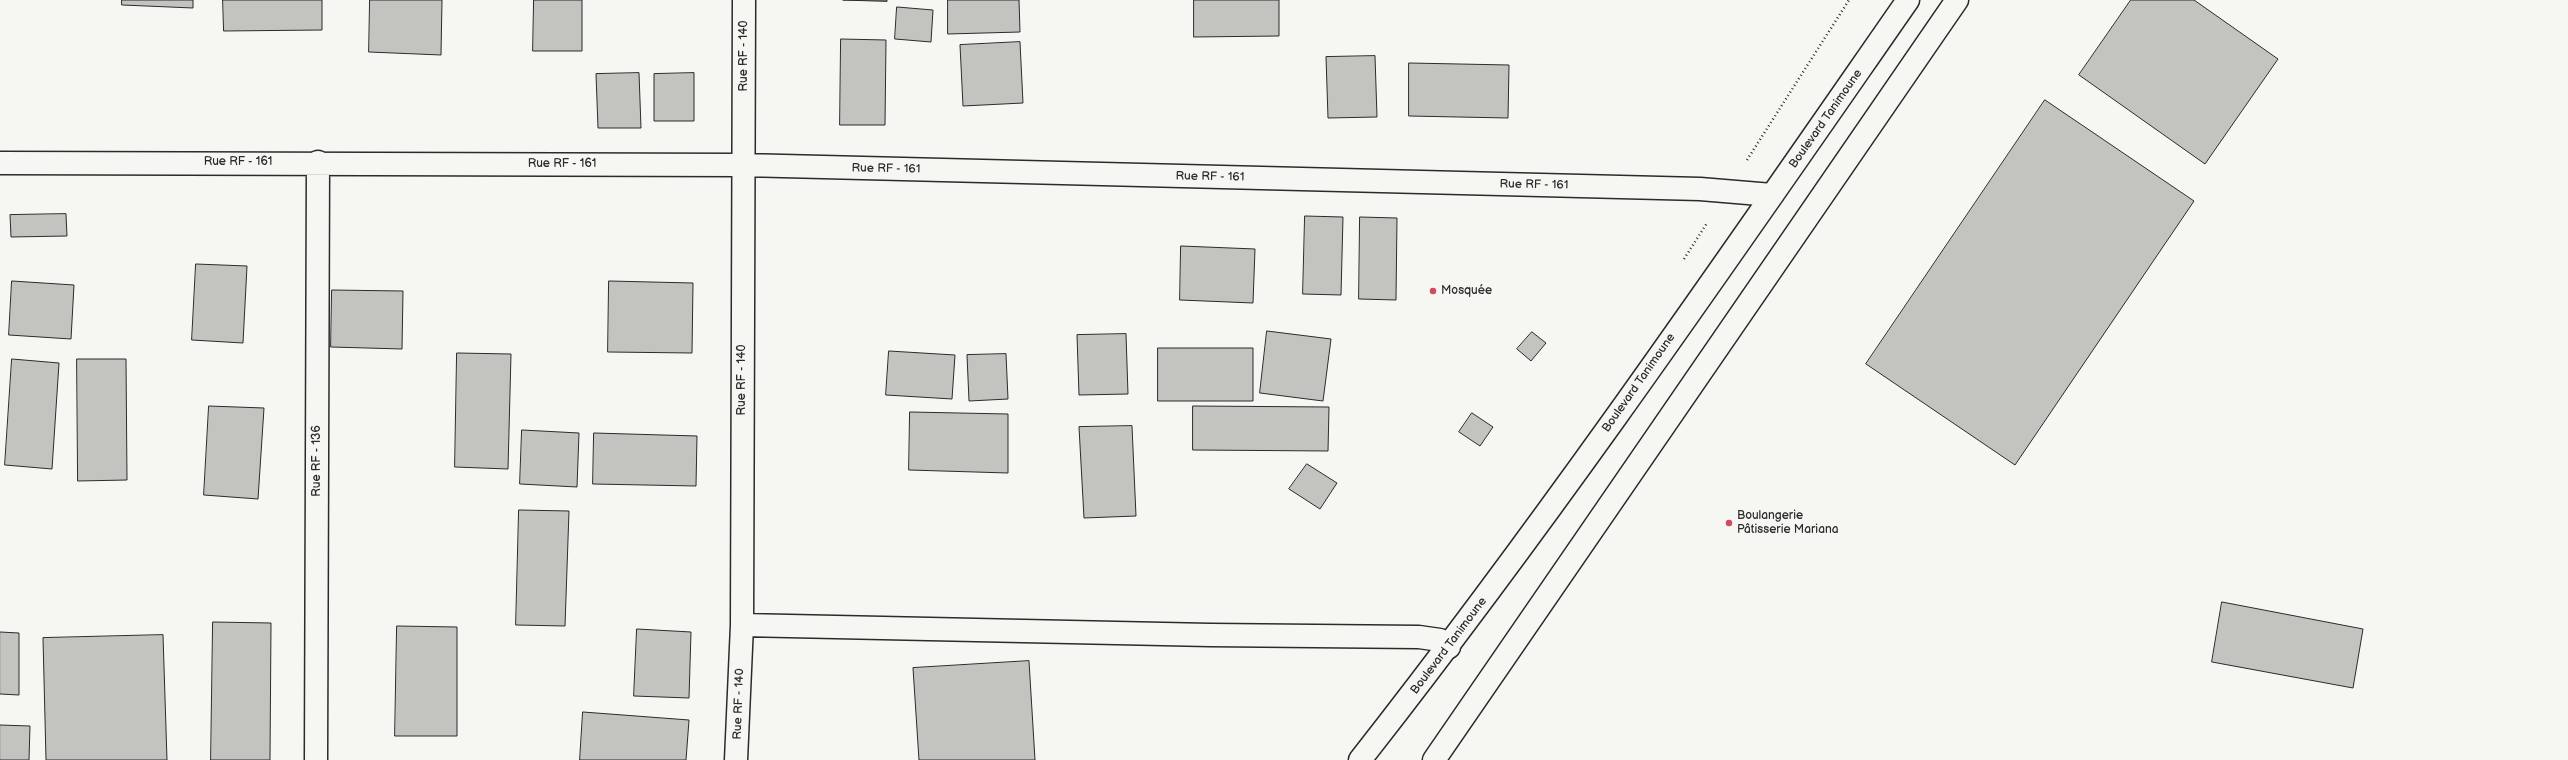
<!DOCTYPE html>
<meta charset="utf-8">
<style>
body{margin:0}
canvas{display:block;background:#f6f6f2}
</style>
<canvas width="2568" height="760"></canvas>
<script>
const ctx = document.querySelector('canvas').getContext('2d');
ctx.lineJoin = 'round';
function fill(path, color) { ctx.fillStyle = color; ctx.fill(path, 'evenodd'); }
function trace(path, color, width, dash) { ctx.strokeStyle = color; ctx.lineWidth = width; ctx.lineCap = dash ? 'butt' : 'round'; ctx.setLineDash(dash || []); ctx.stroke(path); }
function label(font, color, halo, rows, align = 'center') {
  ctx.font = font + ' "Balsamiq Sans",sans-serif'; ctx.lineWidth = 3.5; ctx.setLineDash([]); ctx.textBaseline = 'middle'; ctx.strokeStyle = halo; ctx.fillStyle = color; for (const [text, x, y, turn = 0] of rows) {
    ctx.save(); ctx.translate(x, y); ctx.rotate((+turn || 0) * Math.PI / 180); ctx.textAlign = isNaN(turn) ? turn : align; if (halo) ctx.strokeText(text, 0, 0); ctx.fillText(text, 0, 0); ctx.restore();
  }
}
const building = new Path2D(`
 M122,0H193V8L122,5Z
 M223,0H322V30L224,31Z
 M370,0H442L441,55L369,52Z
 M534,0H582V51H533Z
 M843,0H887V1Z
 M948,0H1019L1020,32L948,34Z
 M1194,0H1279V36L1194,37Z
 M2131,0H2194L2278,59L2205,164L2079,75Z
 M897,7L933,10L931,42L895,39Z
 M841,39L886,40L885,125H840Z
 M1020,42L1023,103L963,106L960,45Z
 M1375,56L1377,117L1328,118L1326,57Z
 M1409,63L1509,65L1508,118L1409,116Z
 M639,73L641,128H598L596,74Z
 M694,73V121H654V74Z
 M2045,100L2194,201L2015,465L1866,364Z
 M66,214L67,236L11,237L10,215Z
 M1305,216L1343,217L1341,295L1303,294Z
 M1360,217L1397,218L1396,300L1359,299Z
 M1181,246L1255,249L1253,303L1180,300Z
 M196,264L247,266L243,343L192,340Z
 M12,281L74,285L71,339L9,335Z
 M609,281L693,283L692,353L608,352Z
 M332,290L403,291L402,349L331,347Z
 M1267,331L1331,339L1323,401L1260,393Z
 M1532,332L1546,343L1531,361L1517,349Z
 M1126,334L1128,394L1079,395L1077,335Z
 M1158,348H1253V401H1158Z
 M889,351L955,355L952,399L886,395Z
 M457,353L511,354L508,469L455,467Z
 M1006,354L1008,399L969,401L967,355Z
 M12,359L59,363L52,469L5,465Z
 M77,359H126L127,480L78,481Z
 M209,406L264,408L258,499L204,495Z
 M1193,406L1329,407L1328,451L1193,450Z
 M910,412L1008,414V473L909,470Z
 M1472,413L1493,427L1480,446L1459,432Z
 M1132,426L1136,516L1084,518L1079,427Z
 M522,430L579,433L577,487L520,484Z
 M594,433L697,436L696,486L593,484Z
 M1307,464L1337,483L1320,509L1289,489Z
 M519,510L569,511L565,626L516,625Z
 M2222,602L2363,629L2353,688L2212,662Z
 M213,622L271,623L270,760H211Z
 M397,626L457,627V736H395Z
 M637,629L691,632L689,698L634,696Z
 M0,632L19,633V695L0,694Z
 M163,635L167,760H46L43,638Z
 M1029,661L1035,760H919L913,668Z
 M583,712L689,720L686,760H580Z
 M0,725L30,726L29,760H0Z`);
fill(building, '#c3c3c0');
trace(building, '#2b2b2b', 1);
const minor = new Path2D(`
 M0,163L743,165L1700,189L1772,195
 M742,625L1210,635L1419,637L1440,640L1449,647
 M316,760L318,162
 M736,760L742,625L744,0`);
const primary = new Path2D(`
 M1360,760C1553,514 1730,256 1908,0
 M1434,760L1957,0`);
trace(minor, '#2b2b2b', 25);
trace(primary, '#2b2b2b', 25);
trace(new Path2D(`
 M1747,160L1849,0
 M1684,259L1707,223`), '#2b2b2b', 2.5, [1, 3]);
trace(minor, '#f6f6f2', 22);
trace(primary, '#f6f6f2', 22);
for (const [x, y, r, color] of [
 [1433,291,4,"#d1495b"],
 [1729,523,4,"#d1495b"]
]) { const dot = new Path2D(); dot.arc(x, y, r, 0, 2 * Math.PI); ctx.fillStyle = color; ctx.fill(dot); trace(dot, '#f6f6f2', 1.5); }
label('12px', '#2b2b2b', '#f6f6f2', [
 ["Rue RF - 140",744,56,-90],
 ["Boulevard Tanimoune",1826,119,-55],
 ["Rue RF - 161",238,162],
 ["Rue RF - 161",562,164],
 ["Rue RF - 161",886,169,1],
 ["Rue RF - 161",1210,177,1],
 ["Rue RF - 161",1534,185,1],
 ["Rue RF - 140",742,380,-90],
 ["Boulevard Tanimoune",1639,383,-55],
 ["Rue RF - 136",317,461,-90],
 ["Boulevard Tanimoune",1449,646,-53],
 ["Rue RF - 140",739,704,-88]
]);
label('12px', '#2b2b2b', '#f6f6f2', [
 ["Mosquée",1441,291],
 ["Boulangerie",1737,516],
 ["Pâtisserie Mariana",1737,530]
], 'left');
</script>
